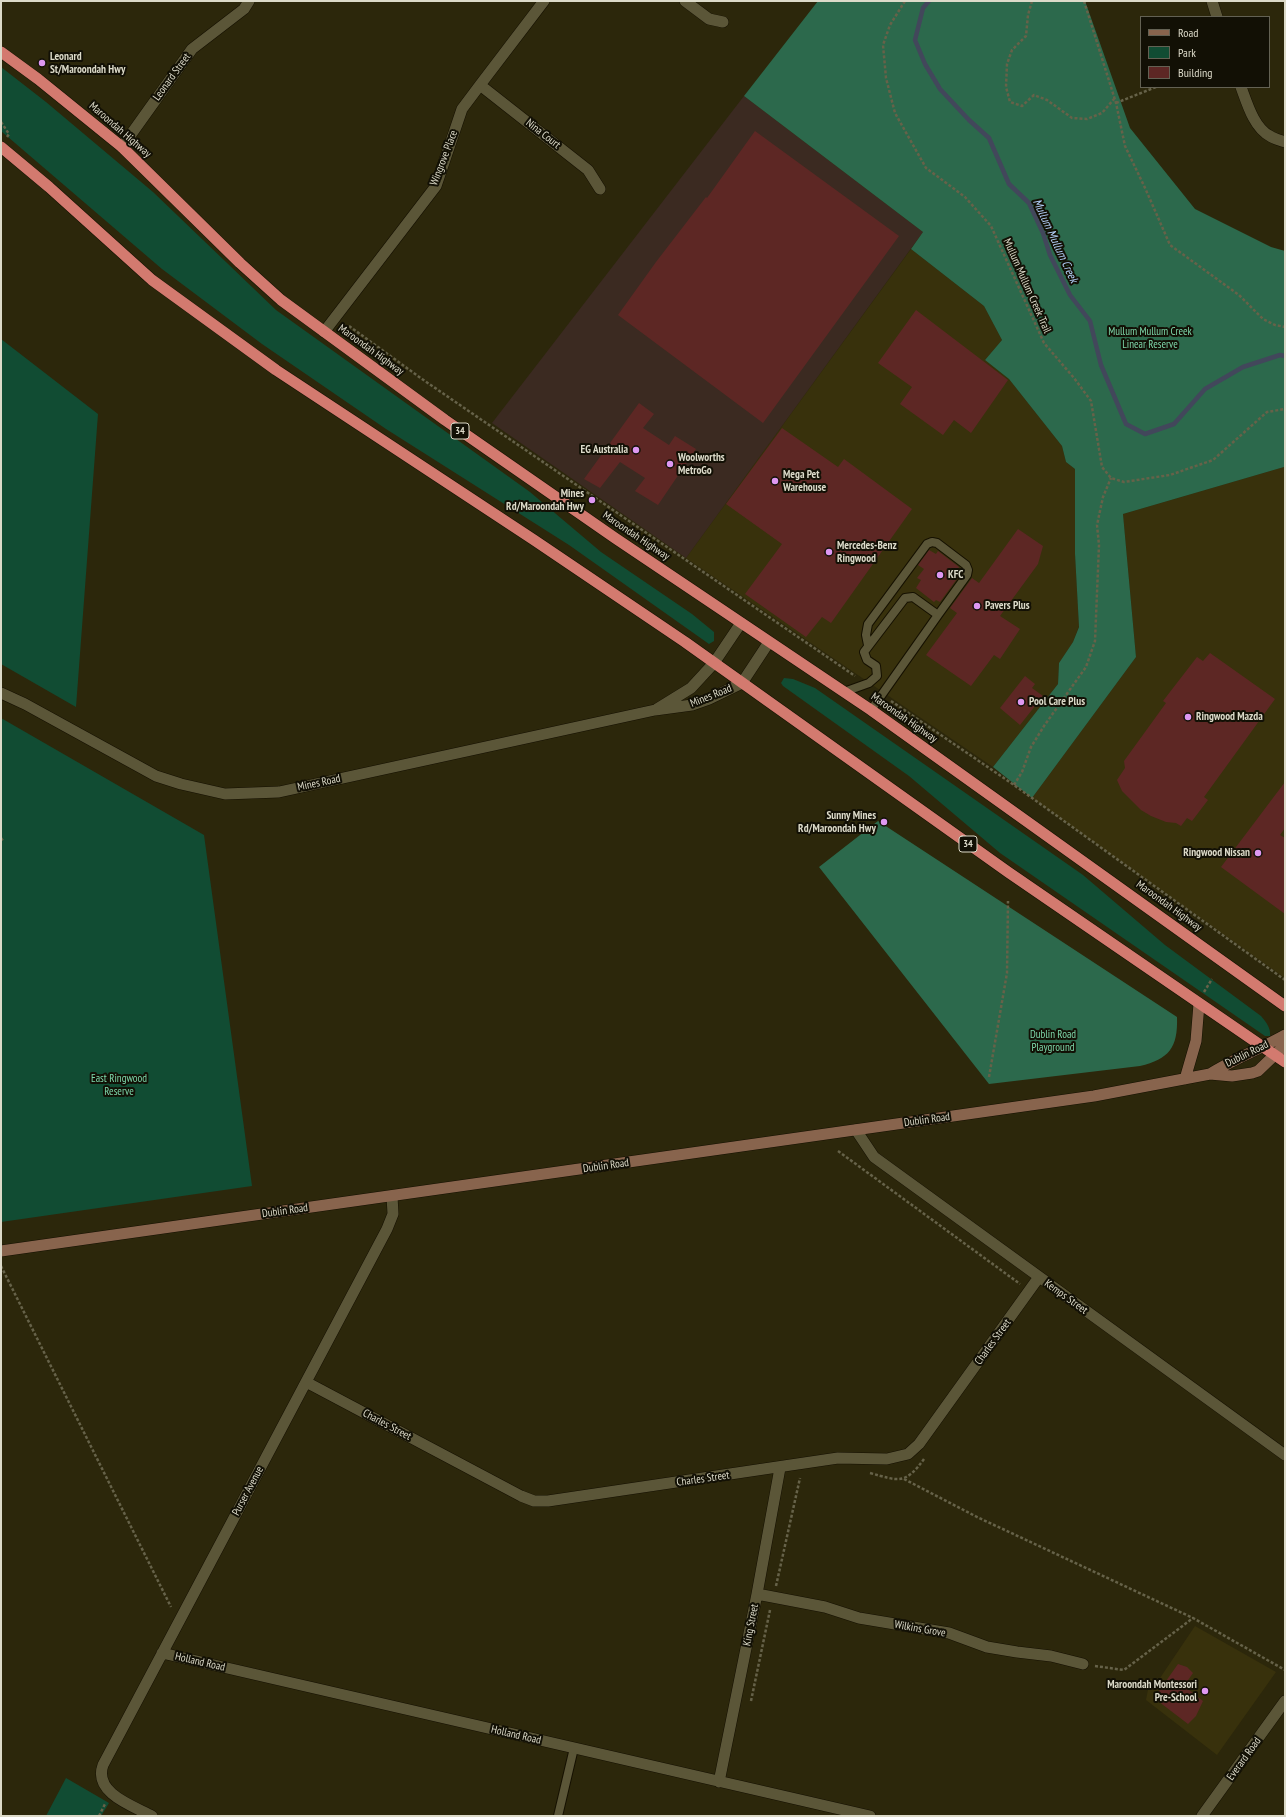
<!DOCTYPE html>
<style>
body{margin:0}
#map{position:relative;width:1286px;height:1817px;overflow:hidden;background:#2c270b;font-family:"PT Sans Narrow",sans-serif}
canvas{display:block}
.frame{position:absolute;inset:0;border:2px solid #dcdac9;pointer-events:none}
.legend{position:absolute;left:1140px;top:16px;width:130px;height:72px;box-sizing:border-box;background:#121005;border:1px solid #636153;margin:0;padding:5px 7px;list-style:none;font-size:12px;color:#dcdac9}
.legend li{display:flex;align-items:center;gap:8px;height:20px}
.legend b{width:20px;border:1px solid #636153}
</style>
<div id="map">
<canvas width="1286" height="1817"></canvas>
<div class="frame"></div>
<ul class="legend">
<li><b style="height:5px;background:#88644d"></b>Road</li>
<li><b style="height:11px;background:#114c33"></b>Park</li>
<li><b style="height:11px;background:#5d2724"></b>Building</li>
</ul>
</div>
<script>
const ctx = document.querySelector('canvas').getContext('2d');
ctx.lineJoin = 'round';
function fill(path, color) { ctx.fillStyle = color; ctx.fill(path, 'evenodd'); }
function trace(path, color, width, dash) { ctx.strokeStyle = color; ctx.lineWidth = width; ctx.lineCap = dash ? 'butt' : 'round'; ctx.setLineDash(dash || []); ctx.stroke(path); }
function label(font, color, halo, rows, align = 'center') {
  ctx.font = font + ' "PT Sans Narrow",sans-serif'; ctx.lineWidth = 4; ctx.setLineDash([]); ctx.textBaseline = 'middle'; ctx.strokeStyle = halo; ctx.fillStyle = color; for (const [text, x, y, turn = 0] of rows) {
    ctx.save(); ctx.translate(x, y); ctx.rotate((+turn || 0) * Math.PI / 180); ctx.textAlign = isNaN(turn) ? turn : align; if (halo) ctx.strokeText(text, 0, 0); ctx.fillText(text, 0, 0); ctx.restore();
  }
}
fill(new Path2D(`
 M911,249L984,306L1002,340L985,360L1009,379L1062,446L1066,462L1075,469V554L1079,626L1073,642L1059,663L1058,684L993,767L686,558Z
 M1284,467L1285,470V978L1032,798L1136,657L1123,514Z
 M1195,1626L1276,1672L1217,1755L1146,1700L1150,1679L1158,1681Z`), '#38310c');
fill(new Path2D(`
 M744,96L923,232L686,558L492,423Z`), '#3b2a21');
fill(new Path2D(`
 M1,67L46,102L153,192L276,310L530,492L601,552L692,614L714,632V641L709,644L569,545L386,429L262,344L162,269L1,131Z
 M1,339L98,414L76,707L1,664Z
 M784,678L793,679L815,688L1083,875L1165,945L1261,1016C1266,1022 1271,1028 1270,1036H1265L1000,853L909,776L783,686L781,683Z
 M1,718L204,835L252,1186L1,1222Z
 M66,1778L109,1803L101,1816H46Z`), '#114c33');
fill(new Path2D(`
 M818,1H1085L1130,128L1195,209L1271,247L1285,251V470L1284,467L1123,514L1136,657L1032,798L993,767L1058,684L1059,663L1073,642L1079,627L1075,554V469L1066,462L1062,446L1009,379L985,360L1002,340L984,306L911,249L923,232L744,96Z
 M878,821L1177,1017C1178,1048 1169,1059 1140,1066L989,1084L819,867Z`), '#2c694c');
trace(new Path2D(`
 M929,1L923,8L915,40L925,64L940,89L969,120L989,138L1009,184L1029,203L1043,233L1050,255L1070,295L1090,321L1101,365L1126,424L1145,434L1174,424L1205,389L1243,367L1280,355L1285,356`), '#42475b', 4.5);
fill(new Path2D(`
 M755,131L899,236L763,423L618,315L656,262L706,197L707,198Z
 M916,310L1008,380L971,433L954,420L943,435L900,404L912,387L878,363Z
 M639,403L654,414L643,428L669,445L675,436L696,449L658,505L635,491L645,478L620,462L600,488L584,479Z
 M782,428L838,467L844,459L912,509L831,623L822,617L806,637L745,594L782,544L726,504Z
 M1018,529L1043,546L1038,564L1000,616L1020,629L1000,659L994,655L971,686L926,655L957,613L950,608L972,578L979,583Z
 M929,550L936,554L938,551L959,567L958,569L962,572L940,602L936,600L934,602L916,588L921,580L917,578L924,569L918,565Z
 M1210,653L1275,699L1204,797L1208,800L1192,821L1187,818L1181,826L1176,823L1166,822L1151,816L1141,810L1122,791L1117,780L1125,768L1124,761L1166,703L1163,701L1197,657L1203,661Z
 M1025,676L1035,684L1032,688L1043,696L1020,725L1000,708Z
 M1285,782V828L1280,835L1285,838V914L1221,867Z
 M1178,1664L1187,1667L1193,1673L1184,1686L1203,1701L1196,1716L1188,1724L1154,1698Z`), '#5d2724');
const service = new Path2D(`
 M868,645L866,635L868,624L927,544L932,542L937,543L966,565L968,570L967,575L938,615
 M844,692L869,683L877,676L876,666L867,660L864,652L905,598L913,597L938,615L871,710
 M558,1816L574,1748`);
const minor = new Path2D(`
 M685,1L709,19L723,22
 M1212,1L1217,17
 M480,85L588,170L600,189
 M1241,87C1247,103 1254,128 1270,136C1274,139 1280,140 1285,142
 M122,147L192,49L244,9L249,1
 M324,332L436,186L462,109L480,85L544,1
 M1,693L25,704L156,776L181,784L225,794L279,792L655,710L692,705L709,699L742,683L769,642
 M657,709L691,688L714,663L741,623
 M856,1130L874,1157L1285,1455
 M306,1382L521,1496L534,1501H548L838,1458L887,1459L908,1454L919,1444L1039,1277
 M757,1594L825,1607L859,1618L949,1633L987,1647L1017,1652L1051,1656L1083,1664
 M162,1653L870,1816
 M719,1782L757,1594L780,1468
 M152,1816C133,1806 93,1793 103,1765L387,1229L393,1214L392,1196
 M1202,1816L1285,1701`);
const secondary = new Path2D(`
 M1210,1074C1234,1059 1260,1049 1285,1035
 M1185,1079L1196,1041L1199,1004
 M1,1251L1094,1096L1210,1074L1232,1076L1252,1073L1258,1071L1285,1045`);
const trunk = new Path2D(`
 M1,52L38,79L122,147L240,263L281,300L445,420L615,538L871,710L1285,1006
 M1,147L49,187L152,280L276,370L534,540L685,642L1008,872L1285,1062`);
trace(service, '#151000', 10);
trace(minor, '#151000', 12);
trace(secondary, '#151000', 12);
trace(trunk, '#151000', 12);
trace(new Path2D(`
 M905,1L890,25L883,45L886,78L895,113L926,168L965,197L991,226L1044,343L1074,378L1091,401L1102,467L1111,478L1124,482L1170,475L1213,460L1267,412L1285,409
 M1032,1L1028,15L1026,36L1012,50L1007,64L1006,87L1010,102L1022,106L1034,95L1047,100L1072,118L1087,119L1102,113L1114,99
 M1084,1L1116,103L1125,146L1146,190L1170,245L1239,295L1263,319L1275,325L1285,327
 M1116,103L1156,87
 M1,122L9,134L7,137
 M349,326L422,379L855,676
 M891,701L1014,785L1285,980
 M1014,785L1022,772L1031,747L1044,726L1086,667L1095,641L1099,545L1097,525L1103,497L1111,478
 M1,838L3,841
 M1204,992L1212,979
 M989,1077L1007,973L1008,901
 M838,1151L1020,1284
 M1,1266L171,1607
 M870,1473C899,1481 905,1485 924,1459
 M904,1479L977,1517L1193,1618
 M776,1586L800,1478
 M1095,1666L1124,1670L1193,1618L1285,1670
 M751,1701L770,1610
 M99,1816L105,1804`), '#666249', 2.5, [3, 2]);
trace(service, '#5b5638', 8);
trace(minor, '#5b5638', 11);
trace(secondary, '#88644d', 11);
trace(trunk, '#d37a6f', 11);
for (const [x, y, r, color] of [
 [42,63,4,"#de98f2"],
 [636,450,4,"#de98f2"],
 [670,464,4,"#de98f2"],
 [775,481,4,"#de98f2"],
 [592,500,4,"#de98f2"],
 [829,552,4,"#de98f2"],
 [940,575,4,"#de98f2"],
 [977,606,4,"#de98f2"],
 [1021,702,4,"#de98f2"],
 [1188,717,4,"#de98f2"],
 [884,822,4,"#de98f2"],
 [1258,853,4,"#de98f2"],
 [1205,1691,4,"#de98f2"]
]) { const dot = new Path2D(); dot.arc(x, y, r, 0, 2 * Math.PI); ctx.fillStyle = color; ctx.fill(dot); trace(dot, '#121005', 1.5); }
for (const [x, y, w] of [
 [460,431,18],
 [968,844,18]
]) { const box = new Path2D(); box.roundRect(x - w / 2, y - 8, w, 16, 3); ctx.fillStyle = '#121005'; ctx.fill(box); trace(box, '#dcdac9', 1); }
label('bold 10px', '#dcdac9', null, [
 ["34",460,431],
 ["34",968,844]
]);
label('bold 11px', '#dcdac9', '#121005', [
 ["Leonard",50,57],
 ["St/Maroondah Hwy",50,70],
 ["EG Australia",628,450,"right"],
 ["Woolworths",678,458],
 ["MetroGo",678,471],
 ["Mega Pet",783,475],
 ["Warehouse",783,488],
 ["Mines",584,494,"right"],
 ["Rd/Maroondah Hwy",584,507,"right"],
 ["Mercedes-Benz",837,546],
 ["Ringwood",837,559],
 ["KFC",948,575],
 ["Pavers Plus",985,606],
 ["Pool Care Plus",1029,702],
 ["Ringwood Mazda",1196,717],
 ["Sunny Mines",876,816,"right"],
 ["Rd/Maroondah Hwy",876,829,"right"],
 ["Ringwood Nissan",1250,853,"right"],
 ["Maroondah Montessori",1197,1685,"right"],
 ["Pre-School",1197,1698,"right"]
], 'left');
label('11px', '#dcdac9', '#121005', [
 ["Leonard Street",172,77,-54],
 ["Maroondah Highway",120,130,41],
 ["Nina Court",543,134,38],
 ["Wingrove Place",444,158,-69],
 ["Mullum Mullum Creek Trail",1027,286,66],
 ["Maroondah Highway",371,350,36],
 ["Maroondah Highway",636,536,34],
 ["Mines Road",711,696,-22],
 ["Maroondah Highway",904,718,35],
 ["Mines Road",319,783,-12],
 ["Maroondah Highway",1169,906,36],
 ["Dublin Road",1247,1054,-26],
 ["Dublin Road",927,1120,-8],
 ["Dublin Road",606,1166,-8],
 ["Dublin Road",285,1211,-8],
 ["Kemps Street",1066,1297,36],
 ["Charles Street",993,1342,-54],
 ["Charles Street",387,1425,28],
 ["Charles Street",703,1479,-8],
 ["Purser Avenue",248,1491,-62],
 ["King Street",751,1625,-79],
 ["Wilkins Grove",920,1629,10],
 ["Holland Road",200,1662,13],
 ["Holland Road",516,1735,13],
 ["Everard Road",1244,1759,-54]
]);
label('11px', '#7dd7aa', '#121005', [
 ["Mullum Mullum Creek",1150,332],
 ["Linear Reserve",1150,345],
 ["Dublin Road",1053,1035],
 ["Playground",1053,1048],
 ["East Ringwood",119,1079],
 ["Reserve",119,1092]
]);
label('italic 12px', '#b2cef7', '#121005', [
 ["Mullum Mullum Creek",1055,241,65]
]);
</script>
